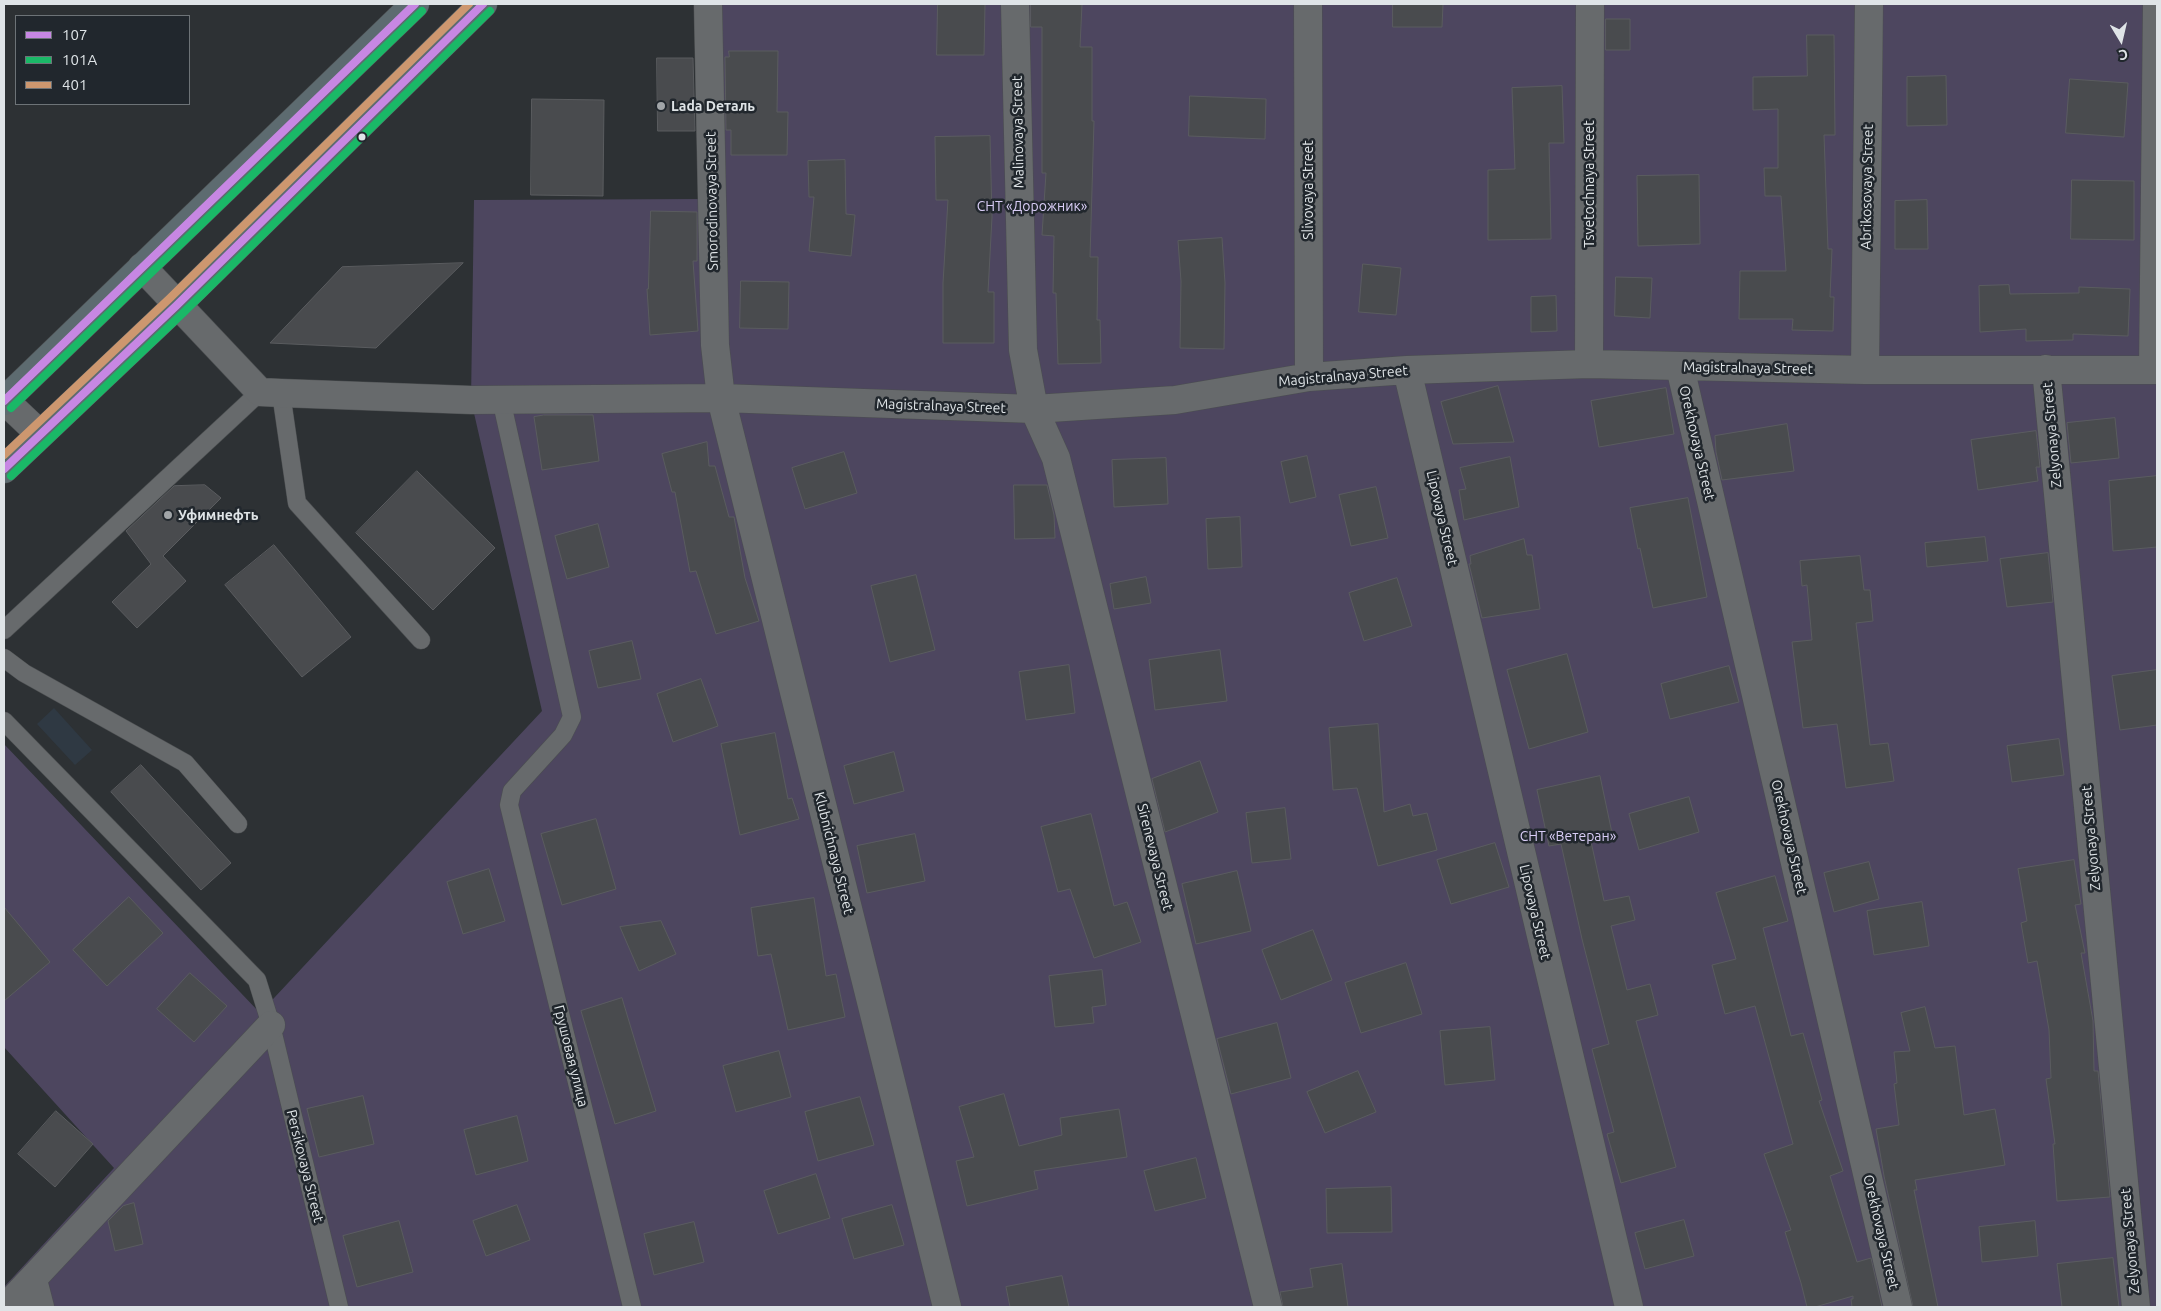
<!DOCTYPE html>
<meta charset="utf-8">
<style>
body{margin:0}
#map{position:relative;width:2161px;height:1311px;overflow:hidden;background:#2d3134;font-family:Ubuntu,sans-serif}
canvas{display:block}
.frame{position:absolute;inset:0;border:5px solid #dfe4e7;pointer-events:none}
.legend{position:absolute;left:15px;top:15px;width:175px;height:90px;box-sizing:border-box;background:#21272d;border:1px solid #6d7377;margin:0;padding:6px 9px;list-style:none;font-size:15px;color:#dfe4e7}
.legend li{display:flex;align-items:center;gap:10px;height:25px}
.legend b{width:25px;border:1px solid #6d7377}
.north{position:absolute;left:2096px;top:15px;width:50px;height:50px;-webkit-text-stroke:4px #21272d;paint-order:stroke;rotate:171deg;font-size:14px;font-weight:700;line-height:20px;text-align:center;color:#dfe4e7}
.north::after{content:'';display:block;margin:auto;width:18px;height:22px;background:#dfe4e7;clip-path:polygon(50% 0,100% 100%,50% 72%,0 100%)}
</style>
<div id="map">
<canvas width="2161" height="1311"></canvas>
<div class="frame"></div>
<ul class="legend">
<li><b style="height:6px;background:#c787e3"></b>107</li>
<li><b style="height:6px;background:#1ab867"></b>101А</li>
<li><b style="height:6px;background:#cd976f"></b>401</li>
</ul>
<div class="north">С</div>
</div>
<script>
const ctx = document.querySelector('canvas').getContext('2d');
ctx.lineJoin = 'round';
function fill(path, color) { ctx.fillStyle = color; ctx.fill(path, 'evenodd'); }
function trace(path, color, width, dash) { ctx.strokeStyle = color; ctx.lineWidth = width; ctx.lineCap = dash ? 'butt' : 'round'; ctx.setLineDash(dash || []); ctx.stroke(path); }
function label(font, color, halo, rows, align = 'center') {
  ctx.font = font + ' Ubuntu,sans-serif'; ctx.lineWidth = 5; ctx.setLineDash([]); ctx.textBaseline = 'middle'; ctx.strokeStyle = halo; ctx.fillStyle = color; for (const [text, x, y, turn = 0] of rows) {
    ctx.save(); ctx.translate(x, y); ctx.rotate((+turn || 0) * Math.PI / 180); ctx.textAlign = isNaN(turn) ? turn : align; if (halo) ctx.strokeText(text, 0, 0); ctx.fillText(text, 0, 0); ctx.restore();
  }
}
fill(new Path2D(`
 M54,708L92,750L75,765L37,724Z`), '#2f3943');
fill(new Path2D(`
 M702,4H2157V1307H4V1287L114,1168L4,1047V744L260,1013L542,711L471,400L474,200L705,199Z`), '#4d465f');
const building = new Path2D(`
 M938,4H985L984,55H937Z
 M1031,4H1082L1080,47H1092V121H1094L1090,257H1098L1097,320H1100L1101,363L1058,364L1056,293H1053L1054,236L1042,235L1046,173H1042V27H1031Z
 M1393,4H1443L1442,27H1393Z
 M1606,19H1630V50H1606Z
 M1807,35H1834L1835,135H1824L1828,249H1832L1830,297H1834L1833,331L1792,330L1793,319H1739L1740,271H1786L1781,196H1765L1764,168H1778V109L1753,110V77L1807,76Z
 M729,51H778L777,112H788L787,155H731V130H726L725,57H729Z
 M657,58H693L695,131H658Z
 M1946,76L1947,125L1907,126V77Z
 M2070,79L2128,83L2124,137L2066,133Z
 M1562,86L1564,143H1549L1551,239L1488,240V170L1515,169L1512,88Z
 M1190,96L1266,99L1265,139L1189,136Z
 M532,99L604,100L603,196L531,195Z
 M990,136L992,217L988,292H994V343H943V283L948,200H936L935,137Z
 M845,160L846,214L855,215L851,256L809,251L814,197H809L808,161Z
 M1699,175L1700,244L1638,246L1637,176Z
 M2072,180L2134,181V240L2071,239Z
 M1927,200L1928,249H1895V201Z
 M651,211L697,212V261H693L698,331L650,335L647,289H648Z
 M1222,238L1225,283L1224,349L1180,348L1181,281L1178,241Z
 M463,263L376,348L270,343L342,267Z
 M1363,264L1401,268L1396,315L1359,312Z
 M1616,277L1652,278L1650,318L1615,316Z
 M741,281L789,282L788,329L740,328Z
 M2009,285L2010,294L2079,293V287L2130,289L2128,336L2073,334V340L2026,341V329L1980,332L1979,286Z
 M1556,296L1557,331L1531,332V297Z
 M1498,386L1514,442L1453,444L1441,402Z
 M1666,388L1674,434L1599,447L1591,401Z
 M544,415H593L599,461L542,470L534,417Z
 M2115,418L2119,458L2071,463L2067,423Z
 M1787,424L1794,471L1722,480L1716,452L1715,436Z
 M2036,431L2040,467H2036L2038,481L1978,490L1971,440Z
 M707,442L709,466H715L729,517H734L745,578L759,621L716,634L696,571L690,572L675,492H672L662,454Z
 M844,452L857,493L805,509L792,468Z
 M1307,456L1316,497L1290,503L1281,462Z
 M1510,457L1519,507L1464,520L1459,490L1466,489L1460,468Z
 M1166,458L1168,504L1114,507L1112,460Z
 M417,471L495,548L433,610L356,533Z
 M2157,476V547L2113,551L2109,481Z
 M205,485L221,498L163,556L186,581L137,628L112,602L151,564L126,531L174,486Z
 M1014,485H1047L1054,515L1055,538L1015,539Z
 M1376,487L1388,538L1351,546L1339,495Z
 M1688,498L1707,597L1653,608L1640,548L1638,549L1630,508Z
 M1240,517L1242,567L1208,569L1206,519Z
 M598,524L609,567L567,579L555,536Z
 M1985,537L1988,561L1927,567L1925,543Z
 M1524,539L1527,555H1532L1540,609L1482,618L1469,564H1471L1470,556Z
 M274,545L351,637L302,677L225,585Z
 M2048,553L2053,602L2007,607L2000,559Z
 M1860,556L1864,590H1870L1873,621L1856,623L1870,745L1888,743L1894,781L1846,788L1837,724L1803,728L1792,642L1812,640L1807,585L1802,586L1800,561Z
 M916,575L935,650L890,662L871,586Z
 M1146,577L1151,603L1114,609L1110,584Z
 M1397,578L1412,626L1364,641L1349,593Z
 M632,641L641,679L598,688L589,651Z
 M1220,650L1227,701L1155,710L1149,660Z
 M1567,654L1588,732L1529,749L1507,670Z
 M1069,665L1075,713L1026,720L1019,672Z
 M1729,666L1739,702L1670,719L1661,684Z
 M2157,670V725L2120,730L2112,676Z
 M701,679L718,726L673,742L657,694Z
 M1378,724L1384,812L1410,804L1413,816L1427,813L1437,850L1378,866L1357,788L1333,790L1329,728Z
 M775,733L788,799L792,798L799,819L740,835L721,744Z
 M2059,739L2064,775L2012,782L2007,746Z
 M894,752L904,791L854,804L844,766Z
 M1200,761L1218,812L1165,832L1152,779Z
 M141,765L231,863L201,890L111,792Z
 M1600,776L1612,833L1590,837L1604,901L1629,896L1635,920L1611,926L1627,990L1650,984L1658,1015L1636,1021L1676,1167L1621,1183L1607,1134L1614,1132L1592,1049L1609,1044L1582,939L1561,844L1549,846L1537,790Z
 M1689,797L1699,832L1639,850L1629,814Z
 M1285,808L1291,859L1252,863L1246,813Z
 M1091,814L1114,906L1127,902L1141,942L1094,958L1070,889L1058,892L1041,827Z
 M596,819L616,889L562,905L541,834Z
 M915,834L925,881L867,893L857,846Z
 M1495,843L1509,887L1451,904L1437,860Z
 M2074,860L2081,904L2075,905L2085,953H2081L2093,1021L2094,1071H2098L2110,1197L2057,1201L2053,1144H2055L2046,1079L2051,1078L2049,1030L2037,961L2028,963L2021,923L2027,921L2018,869Z
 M1869,862L1879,899L1834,912L1824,873Z
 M489,869L505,921L463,934L447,882Z
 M1237,871L1251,931L1196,944L1182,884Z
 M1775,876L1788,921L1763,928L1791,1036L1803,1033L1822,1100L1819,1101L1843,1171L1830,1176L1857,1262L1871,1258L1882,1307H1852L1851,1299H1853V1296L1815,1307H1807L1801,1283L1785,1232L1791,1230L1764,1154L1793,1144L1755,1006L1725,1014L1712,965L1736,959L1716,893Z
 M129,897L163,933L107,986L73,950Z
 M814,898L826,976L836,974L845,1017L788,1030L771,954L758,956L751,908Z
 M1922,902L1929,946L1874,955L1867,911Z
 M4,907L50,962L4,1001Z
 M661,921L676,954L639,971L620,927Z
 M1313,930L1332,980L1281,1000L1262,950Z
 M1406,963L1422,1014L1361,1033L1345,983Z
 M1102,970L1106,1005L1092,1007L1094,1023L1055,1027L1049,976Z
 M190,973L227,1006L194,1042L157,1009Z
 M622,998L656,1111L615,1124L581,1011Z
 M1925,1007L1935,1048L1955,1046L1964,1115L1995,1109L2005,1165L1915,1180L1917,1190H1914L1938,1307H1913L1884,1176L1876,1129L1899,1125L1894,1084L1897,1083L1894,1052L1910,1051L1901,1013Z
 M1277,1023L1291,1078L1231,1094L1217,1039Z
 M1490,1027L1495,1080L1445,1085L1440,1031Z
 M779,1051L791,1097L736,1112L723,1066Z
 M1358,1071L1376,1112L1325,1133L1307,1092Z
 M1004,1094L1019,1146L1062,1135L1060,1118L1119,1109L1127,1157L1034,1171L1038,1189L967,1206L956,1161L974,1157L959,1107Z
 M363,1096L374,1144L319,1157L307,1109Z
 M860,1097L874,1145L818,1161L805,1112Z
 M56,1111L93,1144L55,1187L18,1154Z
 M517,1116L528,1161L476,1175L464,1130Z
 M1196,1158L1206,1198L1155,1211L1144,1171Z
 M816,1174L830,1218L778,1234L764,1191Z
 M1391,1187L1392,1232L1327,1233L1326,1189Z
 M134,1203L143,1244L115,1251L108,1221L123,1206Z
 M517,1205L530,1240L486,1256L473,1221Z
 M892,1205L904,1245L854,1259L842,1219Z
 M1684,1220L1694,1256L1645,1269L1635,1233Z
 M399,1221L413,1272L357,1287L343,1236Z
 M2035,1221L2038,1256L1982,1262L1979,1227Z
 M694,1222L704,1262L654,1275L644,1234Z
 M2113,1258L2119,1307H2062L2057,1264Z
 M1342,1264L1348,1307H1283L1280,1292L1313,1287L1310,1269Z
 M1062,1276L1069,1307H1010L1006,1287Z`);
fill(building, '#494b4e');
trace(building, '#5a5c5f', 1);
const lane = new Path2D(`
 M281,393L297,503L421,640
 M501,399L572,717L563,735L512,791L509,805L632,1307
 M4,630L260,392
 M4,658L24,673L185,763L238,824
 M4,721L257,980L271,1025L339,1307`);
const street = new Path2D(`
 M708,4L715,345L721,398L947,1307
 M1015,4L1023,350L1034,409L1056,458L1268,1307
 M1308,4L1309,377
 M142,267L260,392L281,393L471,400L721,398L1034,409L1175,400L1309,377L1407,370L1589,364L1865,370H2157
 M1589,364L1590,4
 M1680,367L1898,1307
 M2046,369L2136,1307
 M1407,370L1629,1307
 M1865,370L1869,4
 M2153,370L2157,4
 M4,400L40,434
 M33,1280L40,1307
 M6,1307L271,1025`);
const highway = new Path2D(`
 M4,401L415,4
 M4,469L177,305L483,4`);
trace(lane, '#4b4e50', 19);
trace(street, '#4b4e50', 29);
trace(highway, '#4b4e50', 29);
trace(lane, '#676a6c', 18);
trace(street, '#676a6c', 28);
trace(highway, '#5d6b70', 28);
trace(new Path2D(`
 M4,401L415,4
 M4,469L177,305L483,4`), '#c787e3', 8);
trace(new Path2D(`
 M11,408L422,11
 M11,476L184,312L490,11`), '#1ab867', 8);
trace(new Path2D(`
 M4,455L170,298L469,4`), '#cd976f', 8);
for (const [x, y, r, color] of [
 [661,106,5,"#a1a5a8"],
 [362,137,4.5,"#dfe4e7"],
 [168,515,5,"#a1a5a8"]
]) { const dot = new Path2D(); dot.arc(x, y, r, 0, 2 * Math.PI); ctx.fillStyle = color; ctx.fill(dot); trace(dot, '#21272d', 2); }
label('bold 14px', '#dfe4e7', '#21272d', [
 ["Lada Dеталь",671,106],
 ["Уфимнефть",178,515]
], 'left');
label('14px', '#dfe4e7', '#21272d', [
 ["Malinovaya Street",1018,132,-91],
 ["Tsvetochnaya Street",1589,184,-90],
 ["Abrikosovaya Street",1867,187,-89],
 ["Slivovaya Street",1308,190,-90],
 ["Smorodinovaya Street",712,201,-91],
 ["Magistralnaya Street",1748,368,1],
 ["Magistralnaya Street",1343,376,-5],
 ["Magistralnaya Street",941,406,2],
 ["Zelyonaya Street",2052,435,-95],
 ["Orekhovaya Street",1697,443,77],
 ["Lipovaya Street",1442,518,77],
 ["Orekhovaya Street",1789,837,77],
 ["Zelyonaya Street",2091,838,-95],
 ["Klubnichnaya Street",834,853,76],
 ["Sirenevaya Street",1155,857,76],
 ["Lipovaya Street",1535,912,77],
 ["Грушовая улица",571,1056,76],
 ["Persikovaya Street",305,1166,76],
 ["Orekhovaya Street",1881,1232,77],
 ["Zelyonaya Street",2130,1241,-95]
]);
label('14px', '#d9cdf6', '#21272d', [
 ["СНТ «Дорожник»",1032,206],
 ["СНТ «Ветеран»",1568,836]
]);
</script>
